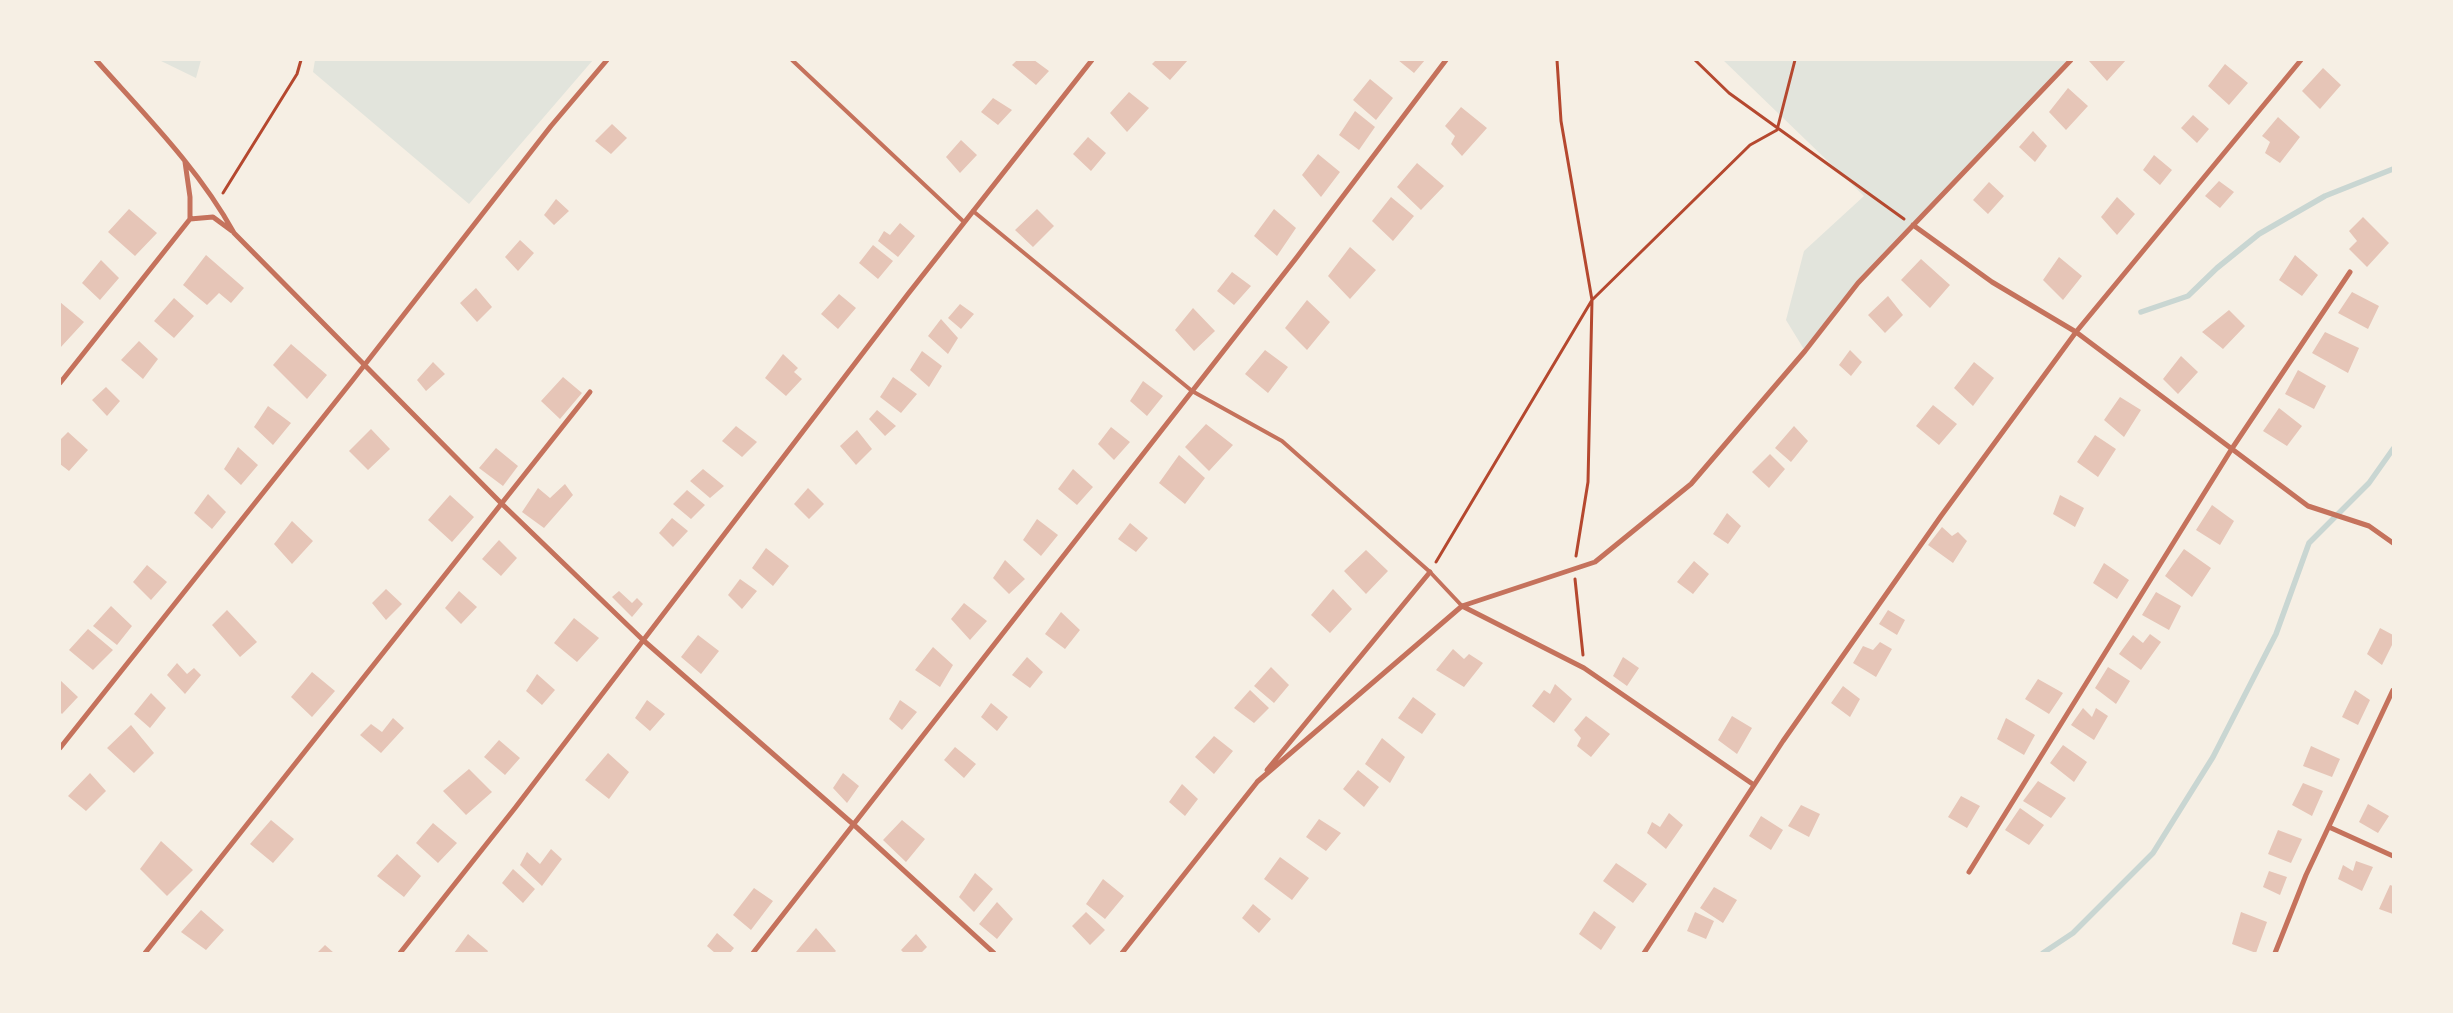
<!DOCTYPE html>
<style>
body{margin:0}
#map{position:relative;width:2453px;height:1013px;overflow:hidden;background:#f6efe4;font-family:"DejaVu Sans",sans-serif}
canvas{display:block}
.frame{position:absolute;inset:0;border:61px solid #f6efe4;pointer-events:none}
</style>
<div id="map">
<canvas width="2453" height="1013"></canvas>
<div class="frame"></div>
</div>
<script>
const ctx = document.querySelector('canvas').getContext('2d');
ctx.lineJoin = 'round';
function fill(path, color) { ctx.fillStyle = color; ctx.fill(path, 'evenodd'); }
function trace(path, color, width, dash) { ctx.strokeStyle = color; ctx.lineWidth = width; ctx.lineCap = dash ? 'butt' : 'round'; ctx.setLineDash(dash || []); ctx.stroke(path); }
fill(new Path2D(`
 M159,60H201L196,78Z
 M315,60H593L469,204L313,72Z
 M1723,60H2071L1858,283L1805,351L1786,320L1804,251L1864,196Z`), '#e2e4dc');
trace(new Path2D(`
 M2141,312L2188,296L2217,268L2259,234L2325,196L2393,169
 M2043,953L2073,933L2153,853L2213,757L2276,634L2309,543L2369,483L2393,449`), '#c9d6d2', 5.5);
fill(new Path2D(`
 M1017,60H1034L1049,71L1036,85L1012,65Z
 M1156,60H1188L1170,80L1152,64Z
 M1398,60H1425L1414,73Z
 M2091,60H2126L2107,81L2089,61Z
 M2225,64L2248,83L2229,105L2208,86Z
 M2323,68L2341,85L2320,109L2302,91Z
 M1370,79L1393,98L1376,120L1353,100Z
 M2068,88L2088,106L2066,130L2049,112Z
 M1129,92L1149,108L1127,132L1110,113Z
 M993,98L1012,110L998,125L981,112Z
 M1461,107L1487,128L1462,156L1451,144L1455,136L1445,126Z
 M1355,111L1375,127L1359,150L1339,135Z
 M2193,115L2209,129L2197,143L2181,128Z
 M2278,117L2300,137L2280,163L2265,153L2270,142L2262,136Z
 M612,124L627,138L611,154L595,141Z
 M2033,131L2047,146L2035,162L2019,147Z
 M1088,137L1106,153L1091,171L1073,154Z
 M961,140L977,155L960,173L946,157Z
 M1318,154L1340,172L1321,197L1302,175Z
 M2154,155L2172,170L2160,185L2143,170Z
 M1417,163L1444,186L1421,210L1397,187Z
 M2219,181L2234,192L2220,208L2205,196Z
 M1989,182L2004,196L1988,214L1973,200Z
 M1391,197L1414,216L1393,241L1372,221Z
 M2117,197L2135,214L2117,235L2101,217Z
 M556,199L569,211L554,225L544,215Z
 M129,209L157,233L135,256L108,232Z
 M1037,209L1054,226L1033,247L1015,230Z
 M1274,209L1296,228L1277,256L1254,236Z
 M2363,217L2389,243L2367,267L2349,249L2357,241L2349,231Z
 M900,223L915,236L898,257L878,241L884,231L890,235Z
 M520,240L534,253L518,271L505,257Z
 M873,245L893,261L878,279L859,263Z
 M1350,247L1376,270L1350,299L1328,276Z
 M206,255L244,288L231,303L219,293L207,305L183,285Z
 M2295,255L2318,275L2302,296L2279,280Z
 M2059,257L2082,276L2063,300L2043,280Z
 M1921,259L1950,285L1930,308L1901,280Z
 M101,260L119,278L100,300L82,283Z
 M1232,272L1251,286L1234,305L1217,291Z
 M476,288L492,307L477,322L460,303Z
 M2352,292L2379,306L2368,329L2338,313Z
 M839,294L856,308L838,329L821,314Z
 M1888,296L1903,315L1885,333L1868,315Z
 M174,298L194,316L174,338L154,321Z
 M1307,300L1330,322L1307,350L1285,328Z
 M60,302L84,322L60,348Z
 M960,304L974,314L961,329L948,318Z
 M1193,308L1215,331L1194,351L1175,330Z
 M2229,310L2245,326L2223,349L2202,332Z
 M941,319L958,338L948,354L928,336Z
 M2325,332L2359,348L2348,373L2312,353Z
 M139,341L158,359L143,379L121,360Z
 M291,344L327,375L307,399L273,365Z
 M1265,350L1288,367L1268,393L1245,374Z
 M1850,350L1862,362L1851,376L1839,365Z
 M922,351L942,366L929,387L910,370Z
 M783,354L798,368L794,372L802,379L786,396L765,378Z
 M2181,356L2198,372L2178,394L2163,379Z
 M433,362L445,374L426,391L417,380Z
 M1974,362L1994,378L1973,406L1954,388Z
 M2298,370L2326,386L2314,409L2285,394Z
 M563,377L582,393L560,419L541,401Z
 M893,377L917,394L901,413L880,397Z
 M1143,381L1163,396L1147,416L1130,401Z
 M106,387L120,401L107,416L92,400Z
 M2120,397L2141,410L2124,437L2104,420Z
 M1933,405L1957,424L1939,445L1916,426Z
 M268,406L291,423L273,445L254,427Z
 M2279,408L2302,426L2287,446L2263,431Z
 M877,410L896,426L885,436L869,419Z
 M1206,424L1233,445L1209,471L1185,447Z
 M736,426L757,442L742,457L722,441Z
 M1794,426L1808,441L1791,462L1775,448Z
 M1111,427L1130,442L1114,460L1098,444Z
 M371,429L390,449L368,470L349,451Z
 M857,430L872,449L856,465L840,446Z
 M68,432L88,450L69,471L60,464V440Z
 M2095,435L2116,449L2098,477L2077,462Z
 M238,447L258,465L241,485L224,469Z
 M496,448L518,466L503,486L479,468Z
 M1770,454L1785,469L1769,488L1752,472Z
 M1179,455L1205,478L1185,504L1159,483Z
 M703,469L724,486L710,498L690,481Z
 M1073,469L1093,487L1077,505L1058,489Z
 M565,484L573,495L544,528L522,512L538,488L550,498Z
 M808,488L824,504L809,519L794,504Z
 M687,490L705,505L691,519L673,504Z
 M208,494L226,512L212,529L194,513Z
 M450,495L474,517L452,542L428,520Z
 M2060,495L2084,508L2075,527L2053,514Z
 M2212,505L2234,521L2220,545L2196,530Z
 M1727,513L1741,526L1728,544L1713,534Z
 M672,518L688,531L673,547L659,533Z
 M1037,519L1058,535L1041,556L1023,540Z
 M292,521L313,541L292,564L274,544Z
 M1130,523L1148,538L1136,552L1118,539Z
 M1942,527L1952,536L1958,532L1967,541L1953,563L1928,545Z
 M499,540L517,558L501,576L482,559Z
 M766,548L789,566L773,586L752,568Z
 M2184,549L2211,568L2192,597L2165,576Z
 M1366,550L1388,571L1366,594L1344,571Z
 M1005,560L1025,579L1009,594L993,578Z
 M1694,561L1709,574L1693,594L1677,582Z
 M2104,563L2129,580L2117,599L2093,583Z
 M147,565L167,582L151,600L133,582Z
 M740,579L757,591L742,609L728,595Z
 M386,589L402,604L386,620L372,603Z
 M1333,589L1352,609L1330,633L1311,615Z
 M459,591L477,607L461,624L445,608Z
 M619,591L632,603L637,598L643,604L632,617L612,597Z
 M2156,592L2181,606L2169,630L2142,615Z
 M964,603L987,621L970,640L951,619Z
 M111,606L132,626L117,645L93,626Z
 M227,610L257,642L240,657L212,625Z
 M1888,610L1905,620L1897,635L1879,624Z
 M1061,612L1080,630L1065,649L1045,634Z
 M574,618L599,638L577,662L554,643Z
 M2380,628L2393,635V643L2382,665L2367,654Z
 M88,629L113,650L93,670L69,650Z
 M2150,634L2161,642L2141,670L2119,654L2133,635L2143,643Z
 M698,635L719,651L701,674L681,657Z
 M1880,642L1892,649L1876,677L1853,663L1863,646L1873,650Z
 M933,647L953,665L940,687L915,670Z
 M1453,649L1464,659L1469,654L1483,663L1464,687L1436,670Z
 M1027,657L1043,672L1030,688L1012,675Z
 M1623,657L1639,668L1627,686L1613,676Z
 M177,663L187,674L194,668L201,675L185,694L167,675Z
 M1271,667L1289,685L1274,703L1254,686Z
 M2108,667L2130,681L2116,704L2095,688Z
 M312,672L335,691L312,717L291,697Z
 M537,674L555,690L542,705L526,691Z
 M2038,679L2063,693L2049,714L2025,699Z
 M60,680L78,697L62,714L60,712Z
 M1555,684L1572,699L1554,723L1532,706L1544,690L1550,694Z
 M1843,686L1860,699L1850,717L1831,703Z
 M1250,690L1269,708L1254,723L1234,708Z
 M2355,690L2370,700L2358,725L2342,717Z
 M151,693L166,708L150,728L134,714Z
 M1413,697L1436,714L1422,734L1398,718Z
 M647,700L665,714L650,731L635,718Z
 M900,700L917,712L902,730L889,719Z
 M991,703L1008,717L997,731L981,717Z
 M2083,708L2092,717L2096,708L2108,716L2094,740L2071,725Z
 M1586,716L1610,734L1591,757L1577,746L1581,738L1574,730Z
 M1732,716L1752,728L1737,754L1718,740Z
 M393,718L404,728L381,753L360,735L371,724L382,732Z
 M2006,718L2035,735L2024,755L1997,739Z
 M131,725L154,753L134,773L107,748Z
 M1214,736L1233,751L1214,774L1195,757Z
 M1382,738L1405,757L1390,783L1365,764Z
 M499,740L520,758L505,775L484,757Z
 M2063,745L2087,762L2074,782L2050,763Z
 M2311,746L2340,759L2332,777L2303,766Z
 M955,747L976,764L964,778L944,760Z
 M608,753L629,772L609,799L585,780Z
 M469,769L492,792L466,815L443,791Z
 M1358,770L1379,787L1364,807L1343,789Z
 M90,773L106,791L86,811L68,796Z
 M843,773L859,786L847,803L833,788Z
 M2038,781L2066,798L2051,818L2023,801Z
 M2303,783L2323,791L2312,816L2292,805Z
 M1182,784L1198,799L1185,816L1169,802Z
 M1961,796L1980,806L1967,828L1948,817Z
 M2368,804L2389,816L2378,833L2359,822Z
 M1801,805L1820,814L1809,837L1788,826Z
 M2020,808L2044,825L2029,845L2005,830Z
 M1669,813L1683,825L1666,849L1647,833L1652,822L1660,827Z
 M1761,816L1783,830L1771,850L1749,836Z
 M1319,819L1341,833L1326,851L1306,837Z
 M271,820L294,839L273,863L250,844Z
 M902,820L925,839L906,862L883,840Z
 M433,823L457,843L438,863L416,843Z
 M2278,830L2302,839L2291,863L2268,854Z
 M161,841L193,870L167,896L140,869Z
 M551,849L562,859L542,886L520,865L527,852L540,864Z
 M397,854L421,876L404,897L377,876Z
 M1280,857L1309,878L1292,900L1264,879Z
 M2356,861L2373,867L2362,891L2338,879L2343,865L2353,871Z
 M1616,863L1647,884L1633,903L1603,881Z
 M513,869L535,889L523,903L502,883Z
 M2269,871L2287,877L2280,895L2263,887Z
 M975,873L993,889L974,912L959,897Z
 M1103,879L1124,896L1105,919L1086,904Z
 M2390,885L2393,886V914L2379,909Z
 M1714,887L1737,900L1723,923L1700,908Z
 M754,888L773,901L751,930L733,915Z
 M997,902L1013,919L997,939L979,924Z
 M1253,904L1271,919L1259,933L1242,918Z
 M201,910L224,930L206,950L181,932Z
 M1594,911L1616,927L1601,950L1579,934Z
 M1086,912L1105,930L1090,945L1072,926Z
 M1695,912L1714,921L1706,939L1687,931Z
 M2241,912L2267,922L2256,953L2232,944Z
 M816,928L836,951L834,953L796,952Z
 M717,933L734,948L730,953H715L707,946Z
 M468,934L488,951L487,953H454Z
 M916,934L927,947L921,953H904L901,950Z
 M325,945L334,953H317Z`), '#e6c5b7');
trace(new Path2D(`
 M1557,60L1561,121L1592,300L1588,482L1576,556
 M1695,60L1729,93L1904,219
 M223,193L297,74L301,60
 M1436,562L1592,300L1750,145L1777,130L1795,60
 M1575,579L1583,655`), '#b5482f', 3);
trace(new Path2D(`
 M792,60L964,222
 M973,211L1192,391L1282,441L1430,572L1462,606`), '#c5725c', 4);
trace(new Path2D(`
 M96,60C145,115 199,169 234,233L501,503L643,640L853,824L994,953
 M190,219L213,217L232,231
 M1913,225L1992,282L2076,332L2308,506L2369,526L2393,543
 M60,383L190,219V197L185,162
 M1462,606L1584,668L1754,785
 M60,748L352,381L551,126L607,60
 M1267,770L1430,572
 M1257,782L1462,606L1595,562L1691,484L1805,351L1858,283L2071,60
 M2329,827L2393,856
 M1969,872L2231,450L2350,272
 M145,953L590,392
 M400,953L515,808L908,294L1092,60
 M753,953L1297,257L1446,60
 M1122,953L1258,781
 M1644,953L1783,741L1941,516L2076,332L2301,60
 M2275,953L2306,875L2393,690`), '#c5725c', 5);
</script>
